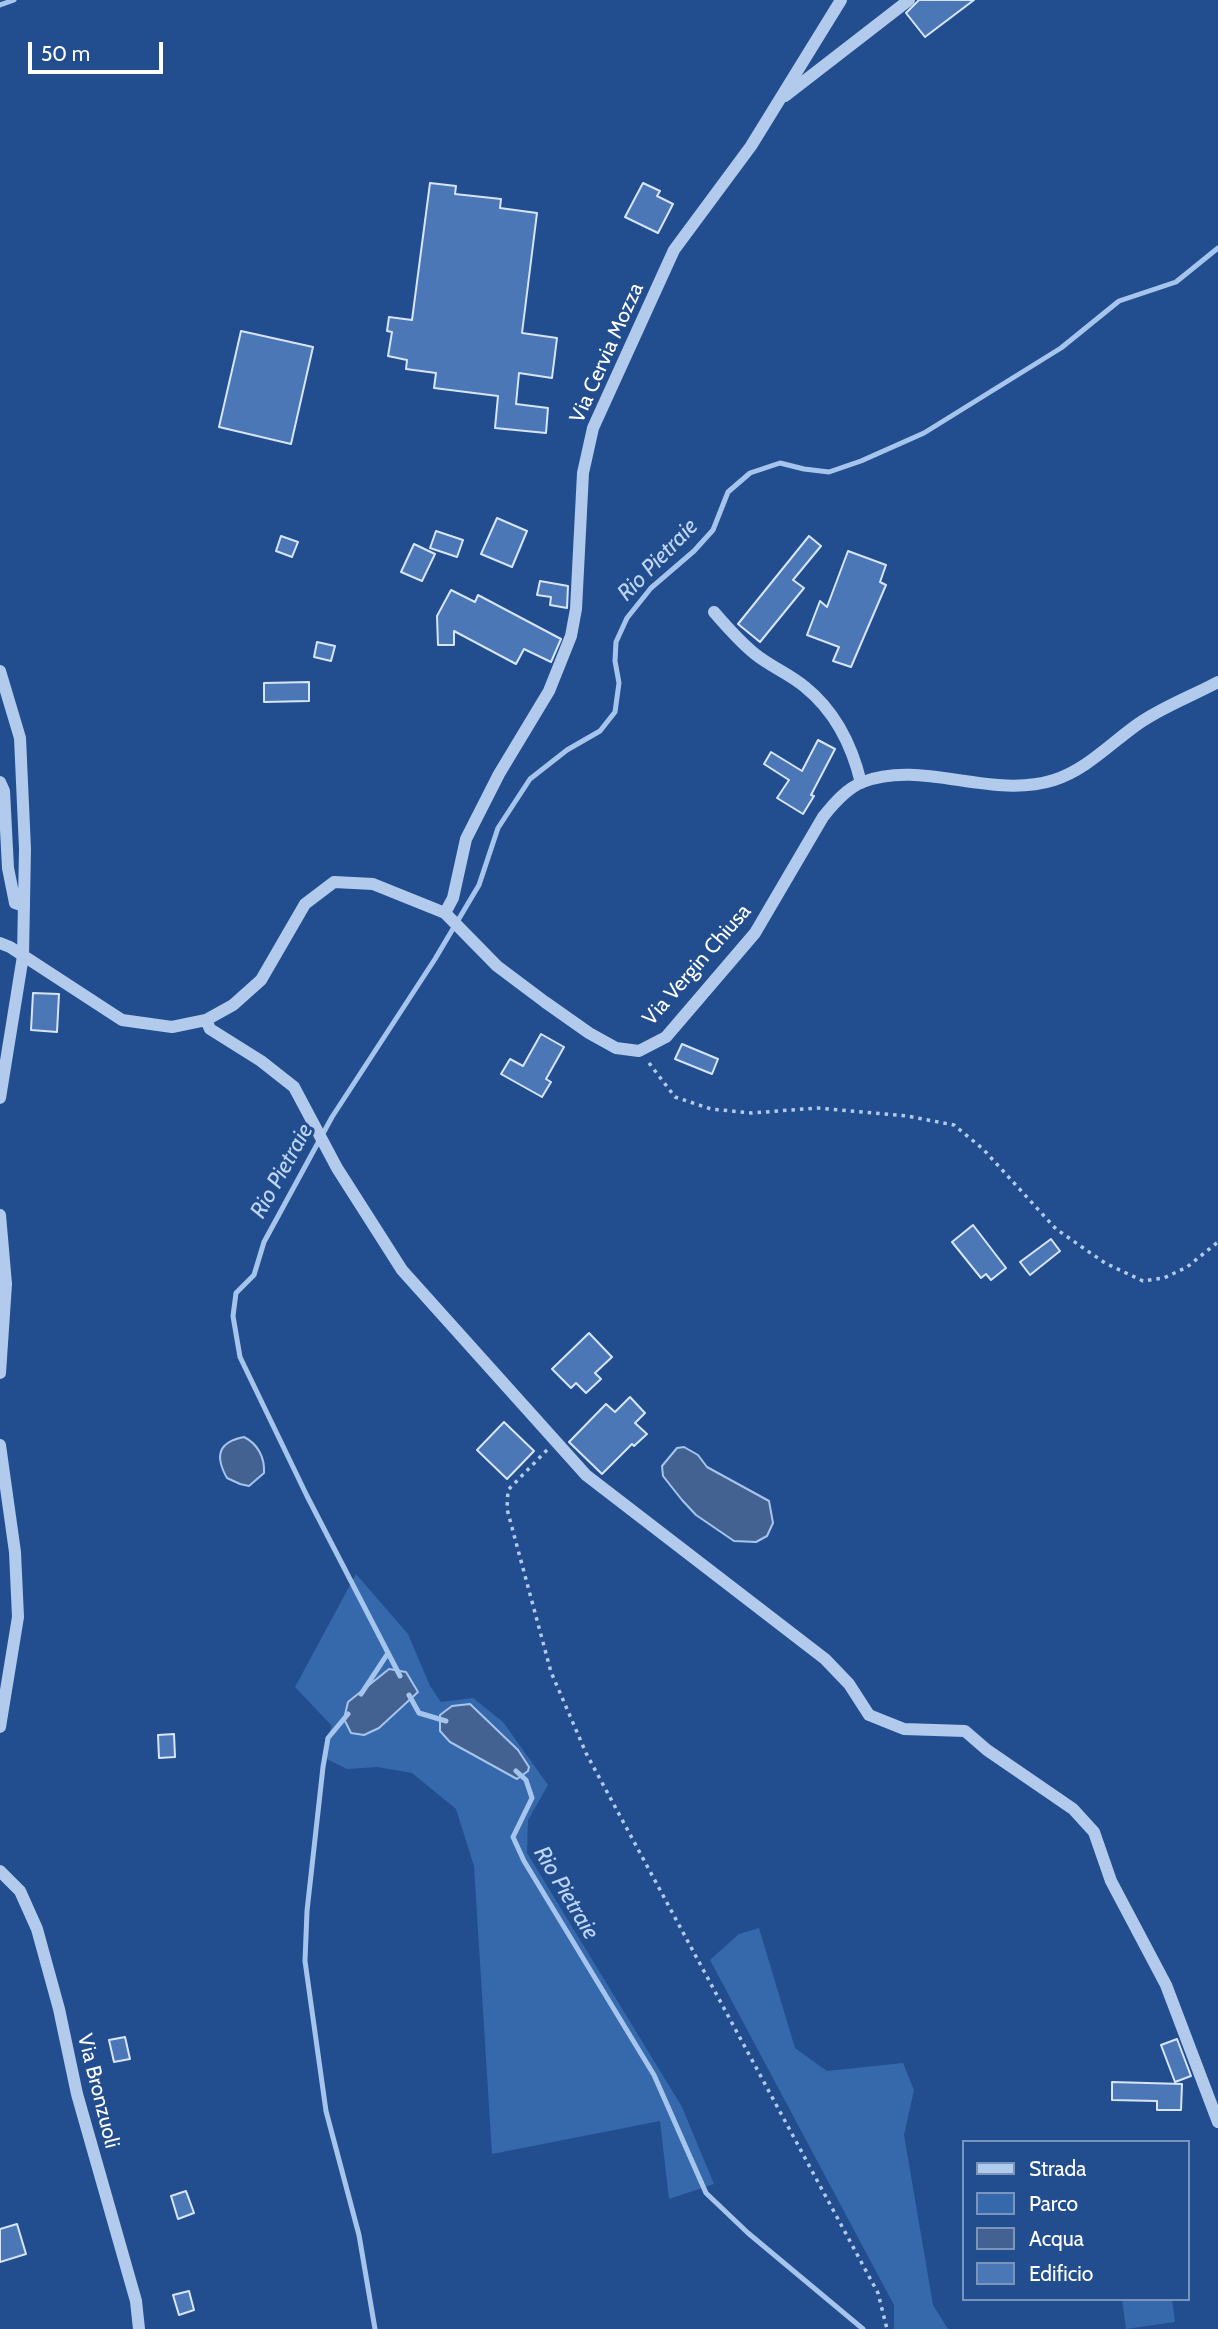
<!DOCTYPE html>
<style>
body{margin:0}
#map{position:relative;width:1218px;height:2329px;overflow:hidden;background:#224e8f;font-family:Cabin,sans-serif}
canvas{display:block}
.legend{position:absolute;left:962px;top:2140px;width:228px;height:161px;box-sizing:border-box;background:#224e8f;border:2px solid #7a95bc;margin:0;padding:9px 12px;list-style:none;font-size:21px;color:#fff}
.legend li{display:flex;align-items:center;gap:14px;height:35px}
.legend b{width:35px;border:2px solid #7a95bc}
.scale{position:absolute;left:28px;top:42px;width:135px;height:32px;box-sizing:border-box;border:4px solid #fff;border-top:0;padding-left:9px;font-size:21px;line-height:24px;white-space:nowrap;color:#fff;-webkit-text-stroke:5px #224e8f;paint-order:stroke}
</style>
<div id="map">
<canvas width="1218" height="2329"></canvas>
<ul class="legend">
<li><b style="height:9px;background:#b2caec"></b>Strada</li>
<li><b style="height:19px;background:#3668ac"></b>Parco</li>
<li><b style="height:19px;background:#436291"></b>Acqua</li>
<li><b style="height:19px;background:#4b77b6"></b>Edificio</li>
</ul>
<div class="scale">50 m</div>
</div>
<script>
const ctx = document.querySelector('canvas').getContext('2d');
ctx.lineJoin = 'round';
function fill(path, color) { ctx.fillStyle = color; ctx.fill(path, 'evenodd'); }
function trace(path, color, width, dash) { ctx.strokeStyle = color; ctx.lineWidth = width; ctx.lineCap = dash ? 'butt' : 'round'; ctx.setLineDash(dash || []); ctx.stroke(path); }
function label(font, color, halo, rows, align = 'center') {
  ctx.font = font + ' Cabin,sans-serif'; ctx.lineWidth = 6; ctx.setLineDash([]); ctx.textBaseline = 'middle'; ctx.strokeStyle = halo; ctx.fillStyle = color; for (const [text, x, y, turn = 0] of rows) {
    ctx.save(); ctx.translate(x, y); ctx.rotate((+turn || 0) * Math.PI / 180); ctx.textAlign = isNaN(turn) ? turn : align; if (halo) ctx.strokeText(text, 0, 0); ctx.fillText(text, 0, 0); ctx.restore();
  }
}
fill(new Path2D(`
 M356,1574L408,1634L430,1686L441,1702L473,1698L503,1722L548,1785L528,1820L527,1853L682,2107L714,2184L669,2199L660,2121L492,2154L474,1866L456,1809L412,1773L377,1767L347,1769L327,1759L325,1744L332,1726L295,1687Z
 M759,1928L795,2048L827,2071L903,2063L914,2090L904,2135L933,2305L948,2329H894V2305L710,1960L739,1934Z
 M1122,2299H1172L1175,2322L1126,2329Z`), '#3668ac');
const water = new Path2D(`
 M244,1437C258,1444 265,1458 264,1473L249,1486L240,1484L227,1478C214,1455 219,1442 244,1437Z
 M684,1447L698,1455L707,1467L769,1501L773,1523L767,1536L756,1542L734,1541L696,1515L682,1500L663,1476L662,1466L677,1448Z
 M389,1669L406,1672L418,1692L379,1728L364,1735L351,1733L344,1719L348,1702Z
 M470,1704L518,1750L529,1767L528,1771L517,1779L450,1742L440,1731V1715L452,1706Z`);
fill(water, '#436291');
trace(water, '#a6c5ed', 2);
trace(new Path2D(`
 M0,5L14,0
 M400,1676L307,1496L240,1357L233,1316L236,1293L254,1275L264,1242L332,1117L435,959L479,885L498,828L530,779L567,750L600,731L615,712L619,683L615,661L616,642L627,618L651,588L694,551L713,530L728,492L750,473L780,463L804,469L829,472L861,461L924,433L1061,348L1119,301L1176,282L1218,248
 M361,1694L388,1653
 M409,1695L419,1713L446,1721
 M348,1714L328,1738L323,1767L307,1911L305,1961L326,2111L359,2235L375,2329
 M516,1771L526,1780L532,1798L513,1837L524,1861L654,2075L706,2193L748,2233L863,2329`), '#a6c5ed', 5);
const building = new Path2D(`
 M919,0H974L925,37L906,13Z
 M430,183L456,186L455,194L501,199L500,208L537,213L522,333L557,338L552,378L519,373L516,404L548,408L546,433L495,428L498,396L434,388L436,373L406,369L407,360L388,356L392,332L387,331L389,317L412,320Z
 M643,183L660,191L657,196L673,204L658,233L625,217Z
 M241,331L313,347L291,444L219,427Z
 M497,518L527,531L512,567L481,554Z
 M436,531L463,540L457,557L430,548Z
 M281,536L298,542L292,557L276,551Z
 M809,536L821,546L793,580L804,588L760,642L738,624Z
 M414,544L435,554L422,581L401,572Z
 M848,551L886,565L880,582L886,585L851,667L833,661L839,647L807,635L820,601L827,607Z
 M540,581L568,586L567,608L550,605L551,597L537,595Z
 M451,590L475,602L478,595L561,639L551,662L524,649L516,664L454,631V645H438L437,616Z
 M317,642L335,646L331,661L314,657Z
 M309,682V701L264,702V683Z
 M818,740L835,749L811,795L814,796L803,814L777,798L789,780L764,764L771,752L802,771Z
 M33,993L59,994L57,1032L31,1030Z
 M541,1034L564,1047L546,1079L551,1082L542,1097L501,1074L510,1059L523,1066Z
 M682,1044L718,1059L712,1074L675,1059Z
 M973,1225L1006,1268L991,1280L986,1274L981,1278L952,1242Z
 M1051,1239L1060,1251L1030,1275L1020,1262Z
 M589,1333L612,1357L595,1373L601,1379L586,1393L576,1383L571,1388L552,1369Z
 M630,1397L645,1413L635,1423L647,1434L634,1446L632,1444L602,1474L569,1442L606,1404L615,1412Z
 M504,1422L534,1451L507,1479L477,1450Z
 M174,1734L175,1757L159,1758L158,1735Z
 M125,2037L130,2059L114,2062L109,2040Z
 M1177,2039L1191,2076L1175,2082L1161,2045Z
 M1112,2082L1182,2084L1181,2110H1157V2101L1112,2100Z
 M186,2191L194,2213L178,2219L171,2196Z
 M17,2224L26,2254L0,2262V2229Z
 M189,2291L194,2310L179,2315L173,2295Z`);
fill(building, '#4b77b6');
trace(building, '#d7e5f9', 2);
trace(new Path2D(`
 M649,1063L675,1097L711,1109L752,1113L817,1108L907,1116L954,1125L983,1149L1056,1229L1105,1263L1143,1281L1164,1278L1187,1267L1218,1242
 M547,1450L508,1490L507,1509L551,1672L586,1753L878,2293L887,2329`), '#b2caec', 3.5, [3.5, 5]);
trace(new Path2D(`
 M785,96L909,0
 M714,612C727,627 740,642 755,654C771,667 790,674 805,687C836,712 852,745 861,783
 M0,671L20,738L25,849L23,956L0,1098
 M0,782L4,791L8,868L15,903L24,906
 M445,913L453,898L466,839L499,774L549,691L571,636L576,609L583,473L593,428L674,250L751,146L841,0
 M0,943L10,947L122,1020L172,1027L206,1020L233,1005L261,980L305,904L334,882L373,884L445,913L497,966L545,1002L589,1033L616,1048L639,1051L666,1037L755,933L823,817C834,803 847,788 863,782C922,759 991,800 1054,780C1086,770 1111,743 1138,724C1162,707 1192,696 1218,682
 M206,1020L210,1029L261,1061L294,1087L337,1168L402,1270L586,1475L825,1659L849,1684L869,1715L904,1729L965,1731L987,1750L1073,1809L1094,1832L1111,1881L1166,1985L1218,2122
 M0,1215L6,1284L0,1373
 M0,1445L15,1552L18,1617L0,1727
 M0,1871L20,1891L37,1929L59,2009L77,2094L136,2301L139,2329`), '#b2caec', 12);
label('21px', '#fff', '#224e8f', [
 ["Via Cervia Mozza",607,353,-66],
 ["Via Vergin Chiusa",697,965,-49],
 ["Via Bronzuoli",98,2091,76]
]);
label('italic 23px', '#bed5f3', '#224e8f', [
 ["Rio Pietraie",658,560,-46],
 ["Rio Pietraie",282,1171,-61],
 ["Rio Pietraie",566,1893,59]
]);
</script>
